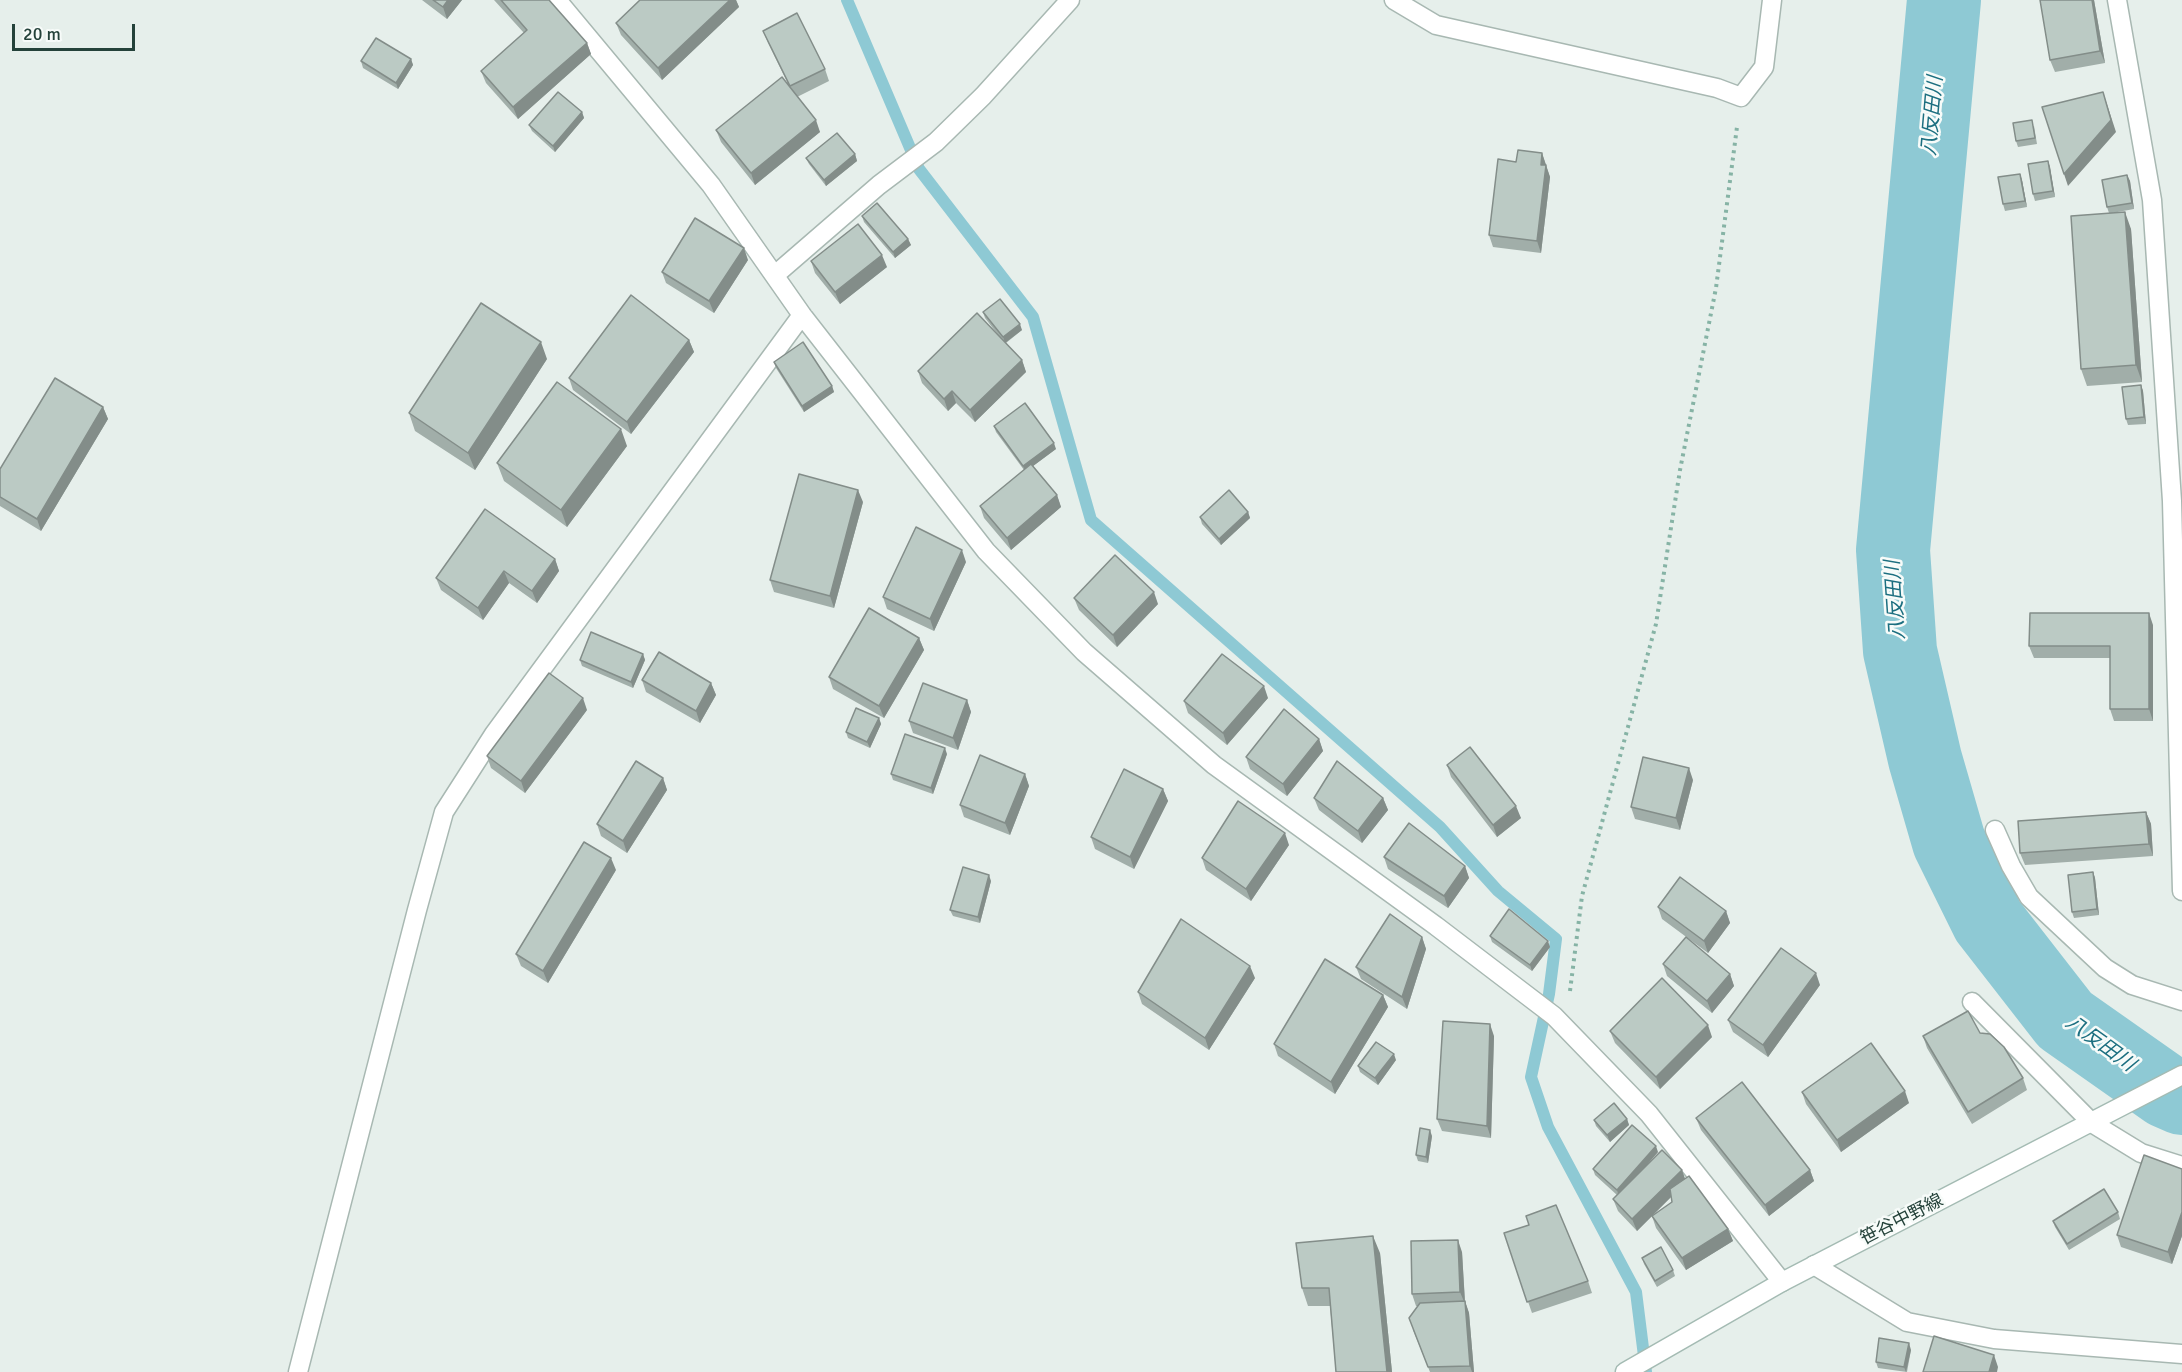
<!DOCTYPE html>
<meta charset="utf-8">
<style>
body{margin:0}
#map{position:relative;width:2182px;height:1372px;overflow:hidden;background:#e6efeb;font-family:Signika,sans-serif}
canvas{display:block}
.scale{position:absolute;left:12px;top:24px;width:123px;height:27px;box-sizing:border-box;border:3px solid #24423a;border-top:0;padding-left:8px;font-size:18px;line-height:21px;white-space:nowrap;color:#24423a;-webkit-text-stroke:4px #f7fbf9;paint-order:stroke}
</style>
<div id="map">
<canvas width="2182" height="1372"></canvas>
<div class="scale">20 m</div>
</div>
<script>
const ctx = document.querySelector('canvas').getContext('2d');
ctx.lineJoin = 'round';
function trace(path, color, width, dash) { ctx.strokeStyle = color; ctx.lineWidth = width; ctx.lineCap = dash ? 'butt' : 'round'; ctx.setLineDash(dash || []); ctx.stroke(path); }
function fill(path, color) { ctx.fillStyle = color; ctx.fill(path, 'evenodd'); }
function label(font, color, halo, rows, align = 'center') {
  ctx.font = font + ' Signika,"Noto Sans JP",sans-serif'; ctx.lineWidth = 5; ctx.setLineDash([]); ctx.textBaseline = 'middle'; ctx.strokeStyle = halo; ctx.fillStyle = color; for (const [text, x, y, turn = 0] of rows) {
    ctx.save(); ctx.translate(x, y); ctx.rotate((+turn || 0) * Math.PI / 180); ctx.textAlign = isNaN(turn) ? turn : align; if (halo) ctx.strokeText(text, 0, 0); ctx.fillText(text, 0, 0); ctx.restore();
  }
}
trace(new Path2D(`
 M847,0L919,169L1033,317L1091,520L1440,827L1498,891L1556,939L1549,994L1531,1077L1548,1127L1636,1292L1646,1372`), '#8ec9d4', 12);
trace(new Path2D(`
 M1944,0L1893,550L1900,651L1925,759L1949,842L1988,921L2065,1020L2166,1091L2182,1098`), '#8ec9d4', 74);
const street = new Path2D(`
 M557,0L711,185L802,315L986,551L1084,652L1214,765L1436,926L1554,1016L1649,1114L1782,1282
 M1394,0L1436,25L1717,88L1741,97L1764,67L1772,0
 M2117,0L2152,200L2172,501L2182,891
 M775,275L879,185L936,142L983,96L1070,0
 M1995,830L2011,866L2029,897L2105,968L2132,985L2182,1001
 M1972,1002L2092,1123L2141,1153L2182,1166
 M1814,1265L1907,1322L1994,1339L2182,1354
 M298,1372L417,910L444,812L494,734L802,315`);
const secondary = new Path2D(`
 M1625,1372L1782,1282L2182,1075`);
trace(street, '#a8b8b2', 21);
trace(secondary, '#a4bbb3', 21);
trace(new Path2D(`
 M1570,991L1582,896L1656,624L1680,470L1716,288L1737,127`), '#86b3a5', 4, [3, 4.5]);
trace(street, '#fff', 18);
trace(secondary, '#fff', 18);
fill(new Path2D(`
 M422,0H462L447,19Z
 M494,0H549L587,43L591,54L518,119L486,83L481,71L524,33Z
 M640,0H736L739,7L662,80L621,35L616,23Z
 M2040,0H2094L2105,63L2055,72L2050,60Z
 M763,31L825,69L829,81L797,97L820,132L755,185L721,142L716,130L789,86L768,43Z
 M411,59L413,65L398,89L363,68L361,61Z
 M582,112L584,118L555,152L532,131L529,125Z
 M2034,126L2037,144L2018,147L2016,141Z
 M1542,153L1550,177L1541,253L1493,247L1489,235L1516,162Z
 M855,154L857,161L826,186L809,164L806,158Z
 M2048,161L2050,167L2055,197L2035,201L2033,194Z
 M2020,174L2022,180L2027,207L2005,211L2003,204Z
 M2127,175L2130,181L2134,209L2112,213L2131,229L2142,382L2087,386L2081,369L2109,213L2107,207Z
 M862,216L908,239L911,245L895,258L864,222Z
 M748,260L714,313L666,283L662,272Z
 M811,261L887,267L840,304L815,273Z
 M983,312L1022,330L1006,343L1022,360L1026,372L975,422L956,403L948,411L922,383L918,371L999,336L985,318Z
 M689,340L694,352L631,434L573,390L569,378Z
 M547,359L475,470L415,431L409,413Z
 M774,362L832,386L834,392L804,412L776,368Z
 M2141,385L2143,391L2146,424L2128,425L2126,419Z
 M103,407L108,419L41,531L0,506V469Z
 M994,426L1056,449L1033,466L1057,495L1061,507L1011,550L984,518L980,506L1024,470L996,432Z
 M627,446L567,527L504,481L497,463Z
 M863,502L834,608L774,592L770,580Z
 M1248,512L1250,518L1221,545L1202,524L1200,517Z
 M555,559L559,571L537,603L509,583L483,620L441,590L436,578Z
 M966,562L934,631L887,609L883,597Z
 M1074,598L1158,604L1117,647L1079,610Z
 M2153,625V721H2114L2110,709V658H2034L2029,646Z
 M919,638L924,650L884,718L833,689L829,677Z
 M643,654L645,660L633,688L582,666L580,660Z
 M642,680L711,683L716,695L700,723L646,692Z
 M1268,698L1227,745L1188,713L1184,701Z
 M967,700L971,712L958,750L913,733L909,721Z
 M587,710L525,793L491,768L487,756Z
 M879,718L881,724L870,748L848,738L846,732Z
 M1319,739L1323,751L1287,796L1250,769L1246,757Z
 M947,754L933,794L893,780L891,774Z
 M1447,765L1521,818L1497,837L1451,777Z
 M1025,774L1029,786L1010,835L964,817L960,805Z
 M663,778L667,790L627,853L601,836L597,824Z
 M1693,780L1680,830L1635,819L1631,807Z
 M1163,789L1168,801L1134,869L1095,849L1091,837Z
 M1314,798H1383L1388,810L1362,843L1319,810Z
 M2146,812L2151,824L2153,856L2025,865L2020,853Z
 M1289,845L1251,901L1206,870L1202,858Z
 M1384,857L1465,866L1469,878L1448,908L1388,869Z
 M616,870L548,983L521,966L516,954Z
 M2093,872L2095,878L2099,915L2074,918L2072,912Z
 M991,881L980,923L953,916L950,910Z
 M1658,907L1726,911L1730,923L1708,953L1662,919Z
 M1490,936L1550,947L1532,971L1492,942Z
 M1422,937L1426,949L1407,1009L1361,979L1356,967Z
 M1663,964L1730,974L1734,986L1712,1013L1667,976Z
 M1255,978L1209,1050L1142,1004L1138,992Z
 M1820,985L1768,1057L1733,1032L1728,1020Z
 M1383,995L1388,1007L1335,1094L1278,1056L1274,1044Z
 M1610,1031L1712,1037L1660,1089L1615,1043Z
 M1980,1033L2023,1078L2027,1090L1972,1124L1927,1048L1923,1036Z
 M1494,1036L1491,1138L1442,1131L1437,1119Z
 M1396,1060L1378,1085L1360,1072L1358,1066Z
 M1802,1092L1909,1103L1841,1152L1806,1104Z
 M1696,1118L1810,1170L1814,1181L1769,1216L1701,1130Z
 M1627,1119L1629,1125L1610,1142L1596,1126L1594,1120Z
 M1432,1136L1428,1163L1418,1161L1416,1155Z
 M1658,1152L1644,1168L1682,1170L1685,1179L1728,1229L1733,1241L1686,1270L1656,1228L1652,1216L1672,1202L1671,1197L1637,1231L1618,1211L1613,1199L1617,1195L1595,1175L1593,1169Z
 M2182,1169V1236L2172,1264L2121,1247L2117,1235Z
 M2118,1212L2120,1219L2069,1250L2055,1227L2053,1221Z
 M1529,1225L1588,1281L1592,1293L1532,1313L1504,1233Z
 M1462,1252L1465,1301L1469,1313L1474,1372H1430L1413,1330L1418,1306H1416L1412,1294Z
 M1380,1253L1392,1372H1336L1330,1306H1308L1302,1288Z
 M1642,1258L1673,1270L1675,1276L1657,1287L1644,1264Z
 M1911,1350L1907,1372L1878,1368L1876,1362Z`), '#a1aea9');
fill(new Path2D(`
 M448,0H462L447,19L443,7Z
 M730,0H736L739,7L662,80L658,68Z
 M2092,0H2094L2105,63L2100,51Z
 M587,43L591,54L518,119L513,107Z
 M411,59L413,65L398,89L396,83Z
 M2103,92L2116,132L2068,186L2064,174Z
 M582,112L584,118L555,152L553,146Z
 M816,120L820,132L755,185L751,173Z
 M1542,153L1550,177L1541,253L1537,241Z
 M855,154L857,161L826,186L824,180Z
 M2048,161L2050,167L2055,197L2053,191Z
 M2020,174L2022,180L2027,207L2025,201Z
 M2127,175L2130,181L2134,209L2132,203Z
 M2125,212L2131,229L2142,382L2136,365Z
 M908,239L911,245L895,258L893,252Z
 M744,248L748,260L714,313L709,301Z
 M882,255L887,267L840,304L835,292Z
 M1020,324L1022,330L1005,343L1003,337Z
 M689,340L694,352L631,434L627,422Z
 M541,342L547,359L475,470L468,453Z
 M1022,360L1026,372L975,422L970,410Z
 M2141,385L2143,391L2146,424L2144,417Z
 M832,386L834,392L804,412L802,406Z
 M952,391L956,403L948,411L944,399Z
 M103,407L108,419L41,531L37,519Z
 M621,429L627,446L567,527L561,510Z
 M1054,443L1056,449L1025,472L1023,466Z
 M858,490L863,502L834,608L830,596Z
 M1057,495L1061,507L1011,550L1007,538Z
 M1248,512L1250,518L1221,545L1219,539Z
 M962,550L966,562L934,631L930,619Z
 M555,559L559,571L537,603L532,591Z
 M504,571L509,583L483,620L478,608Z
 M1154,592L1158,604L1117,647L1113,635Z
 M2149,613L2153,625V721L2149,709Z
 M919,638L924,650L884,718L879,706Z
 M643,654L645,660L633,688L631,682Z
 M711,683L716,695L700,723L696,711Z
 M1264,686L1268,698L1227,745L1223,733Z
 M583,698L587,710L525,793L521,781Z
 M967,700L971,712L958,750L953,738Z
 M879,718L881,724L870,748L867,742Z
 M1319,739L1323,751L1287,796L1283,784Z
 M945,748L947,754L933,794L931,788Z
 M1689,768L1693,780L1680,830L1676,818Z
 M1025,774L1029,786L1010,835L1005,823Z
 M663,778L667,790L627,853L623,841Z
 M1163,789L1168,801L1134,869L1130,857Z
 M1383,798L1388,810L1362,843L1358,831Z
 M1516,806L1521,818L1497,837L1493,825Z
 M2146,812L2151,824L2153,856L2149,844Z
 M1285,833L1289,845L1251,901L1246,889Z
 M611,858L616,870L548,983L543,971Z
 M1465,866L1469,878L1448,908L1444,896Z
 M2093,872L2095,878L2099,915L2097,909Z
 M989,875L991,881L980,923L978,917Z
 M1726,911L1730,923L1708,953L1704,941Z
 M1422,937L1426,949L1407,1009L1402,997Z
 M1548,941L1550,947L1532,971L1530,965Z
 M1250,966L1255,978L1209,1050L1205,1038Z
 M1816,973L1820,985L1768,1057L1763,1045Z
 M1730,974L1734,986L1712,1013L1707,1001Z
 M1383,995L1388,1007L1335,1094L1331,1082Z
 M1490,1024L1494,1036L1491,1138L1487,1126Z
 M1708,1025L1712,1037L1660,1089L1656,1077Z
 M1394,1054L1396,1060L1378,1085L1375,1078Z
 M1905,1091L1909,1103L1841,1152L1837,1140Z
 M1627,1119L1629,1125L1610,1142L1607,1135Z
 M1430,1130L1432,1136L1428,1163L1426,1157Z
 M1656,1146L1658,1152L1619,1197L1617,1190Z
 M1682,1170L1686,1182L1637,1231L1632,1219Z
 M1810,1170L1814,1181L1769,1216L1765,1205Z
 M2182,1212V1236L2172,1264L2168,1252Z
 M1728,1229L1733,1241L1686,1270L1682,1258Z
 M1373,1236L1380,1253L1392,1372H1387Z
 M1458,1240L1462,1252L1465,1304L1460,1292Z
 M1465,1301L1469,1313L1474,1372H1472L1470,1366Z
 M1909,1343L1911,1350L1906,1372L1904,1367Z
 M1994,1355L1998,1367L1997,1372H1989Z`), '#838d89');
const building = new Path2D(`
 M433,0H448L443,7Z
 M501,0H549L587,43L513,107L481,71L527,30Z
 M640,0H730L658,68L616,23Z
 M2040,0H2092L2100,51L2050,60Z
 M797,13L825,69L790,86L763,31Z
 M376,38L411,59L396,83L361,61Z
 M782,77L816,120L751,173L716,130Z
 M558,92L582,112L553,146L529,125Z
 M2103,92L2111,120L2064,174L2042,107Z
 M2032,120L2035,138L2016,141L2013,123Z
 M837,133L855,154L824,180L806,158Z
 M1518,150L1542,153L1541,165H1546L1537,241L1489,235L1498,159L1516,162Z
 M2048,161L2053,191L2033,194L2028,164Z
 M2020,174L2025,201L2003,204L1998,177Z
 M2127,175L2132,203L2107,207L2102,180Z
 M877,203L908,239L893,252L862,216Z
 M2125,212L2136,365L2081,369L2071,216Z
 M695,218L744,248L709,301L662,272Z
 M858,224L882,255L835,292L811,261Z
 M631,295L689,340L627,422L569,378Z
 M1000,299L1020,324L1003,337L983,312Z
 M481,303L541,342L468,453L409,413Z
 M977,313L1022,360L970,410L952,391L944,399L918,371Z
 M803,342L832,386L802,406L774,362Z
 M55,378L103,407L37,519L0,497V469Z
 M557,382L621,429L561,510L497,463Z
 M2141,385L2144,417L2126,419L2122,387Z
 M1025,403L1054,443L1023,466L994,426Z
 M1031,464L1057,495L1007,538L980,506Z
 M799,474L858,490L830,596L770,580Z
 M1229,490L1248,512L1219,539L1200,517Z
 M485,509L555,559L532,591L504,571L478,608L436,578Z
 M916,527L962,550L930,619L883,597Z
 M1115,555L1154,592L1113,635L1074,598Z
 M869,608L919,638L879,706L829,677Z
 M2030,613H2149V709H2110V646H2029Z
 M591,632L643,654L631,682L580,660Z
 M659,652L711,683L696,711L642,680Z
 M1222,654L1264,686L1223,733L1184,701Z
 M549,673L583,698L521,781L487,756Z
 M923,683L967,700L953,738L909,721Z
 M856,708L879,718L867,742L846,732Z
 M1284,709L1319,739L1283,784L1246,757Z
 M905,734L945,748L931,788L891,774Z
 M1470,747L1516,806L1493,825L1447,765Z
 M980,755L1025,774L1005,823L960,805Z
 M1643,757L1689,768L1676,818L1631,807Z
 M636,761L663,778L623,841L597,824Z
 M1337,761L1383,798L1358,831L1314,798Z
 M1124,769L1163,789L1130,857L1091,837Z
 M1238,801L1285,833L1246,889L1202,858Z
 M2146,812L2149,844L2020,853L2018,821Z
 M1409,823L1465,866L1444,896L1384,857Z
 M584,842L611,858L543,971L516,954Z
 M963,867L989,875L978,917L950,910Z
 M2093,872L2097,909L2072,912L2068,875Z
 M1680,877L1726,911L1704,941L1658,907Z
 M1509,909L1548,941L1530,965L1490,936Z
 M1390,914L1422,937L1402,997L1356,967Z
 M1181,919L1250,966L1205,1038L1138,992Z
 M1686,937L1730,974L1707,1001L1663,964Z
 M1781,948L1816,973L1763,1045L1728,1020Z
 M1325,959L1383,995L1331,1082L1274,1044Z
 M1662,978L1708,1025L1656,1077L1610,1031Z
 M1968,1011L1980,1033L1990,1034L2004,1047L2023,1078L1968,1112L1923,1036Z
 M1443,1021L1490,1024L1487,1126L1437,1119Z
 M1376,1042L1394,1054L1375,1078L1358,1066Z
 M1871,1043L1905,1091L1837,1140L1802,1092Z
 M1742,1082L1810,1170L1765,1205L1696,1118Z
 M1614,1103L1627,1119L1607,1135L1594,1120Z
 M1632,1125L1656,1146L1617,1190L1593,1169Z
 M1420,1128L1430,1130L1426,1157L1416,1155Z
 M1662,1150L1682,1170L1632,1219L1613,1199Z
 M2144,1155L2182,1169V1212L2168,1252L2117,1235Z
 M1689,1176L1728,1229L1682,1258L1652,1216L1672,1202L1670,1189Z
 M2104,1189L2118,1212L2067,1244L2053,1221Z
 M1556,1205L1588,1281L1527,1302L1504,1233L1529,1225L1526,1216Z
 M1373,1236L1387,1372H1336L1329,1288H1302L1296,1243Z
 M1458,1240L1460,1292L1412,1294L1411,1241Z
 M1661,1247L1673,1270L1655,1281L1642,1258Z
 M1465,1301L1470,1366L1428,1367L1409,1318L1420,1303Z
 M1934,1336L1994,1355L1989,1372H1923Z
 M1879,1338L1909,1343L1904,1367L1876,1362Z`);
fill(building, '#bbcac4');
trace(building, '#838d89', 1.5);
label('18px', '#24423a', '#f7fbf9', [
 ["笹谷中野線",1902,1220,-27]
]);
label('italic 20px', '#1c6f80', '#f7fbf9', [
 ["八反田川",1933,116,-85],
 ["八反田川",1896,600,-94],
 ["八反田川",2100,1044,36]
]);
</script>
